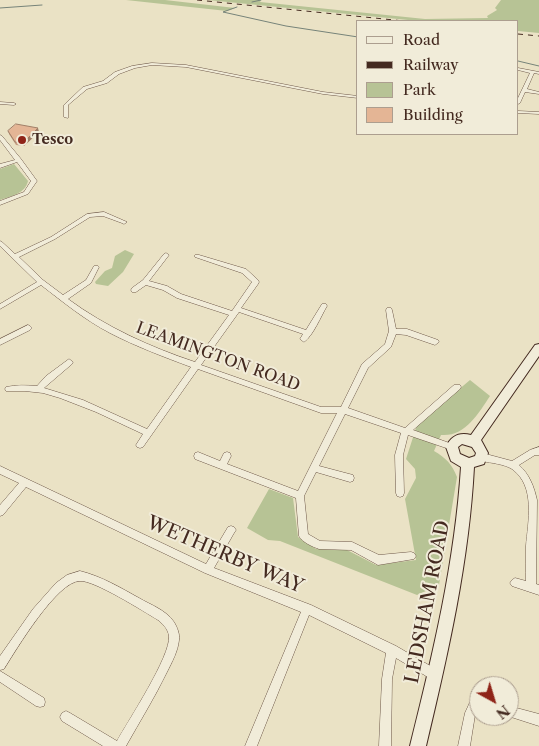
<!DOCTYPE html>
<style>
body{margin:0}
#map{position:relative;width:539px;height:746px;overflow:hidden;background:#eae2c5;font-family:"Libre Caslon Text",serif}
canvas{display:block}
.legend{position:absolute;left:356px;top:20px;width:162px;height:115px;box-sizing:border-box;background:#f1ecd9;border:1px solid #ac9e8f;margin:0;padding:6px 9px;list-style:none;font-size:15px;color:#442a20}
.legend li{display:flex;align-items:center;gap:10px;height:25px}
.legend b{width:25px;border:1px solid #ac9e8f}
.north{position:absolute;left:469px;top:676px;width:50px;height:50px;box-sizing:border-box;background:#f1ecd9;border:1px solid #ac9e8f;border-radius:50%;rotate:141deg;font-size:14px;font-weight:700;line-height:20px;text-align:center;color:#442a20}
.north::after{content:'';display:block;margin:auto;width:18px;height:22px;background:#8f2418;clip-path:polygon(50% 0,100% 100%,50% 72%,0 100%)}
</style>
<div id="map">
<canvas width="539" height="746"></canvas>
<ul class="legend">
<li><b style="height:6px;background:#f1ecd9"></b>Road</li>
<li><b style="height:6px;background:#442a20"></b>Railway</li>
<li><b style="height:14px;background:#b7c395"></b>Park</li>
<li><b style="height:14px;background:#e4b595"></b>Building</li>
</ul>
<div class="north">N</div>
</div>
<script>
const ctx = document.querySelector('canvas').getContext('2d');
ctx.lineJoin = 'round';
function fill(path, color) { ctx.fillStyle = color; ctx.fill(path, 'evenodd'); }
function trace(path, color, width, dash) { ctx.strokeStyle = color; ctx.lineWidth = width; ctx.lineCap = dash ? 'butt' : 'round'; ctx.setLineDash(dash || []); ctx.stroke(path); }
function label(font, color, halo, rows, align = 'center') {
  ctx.font = font + ' "Libre Caslon Text",serif'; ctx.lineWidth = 4; ctx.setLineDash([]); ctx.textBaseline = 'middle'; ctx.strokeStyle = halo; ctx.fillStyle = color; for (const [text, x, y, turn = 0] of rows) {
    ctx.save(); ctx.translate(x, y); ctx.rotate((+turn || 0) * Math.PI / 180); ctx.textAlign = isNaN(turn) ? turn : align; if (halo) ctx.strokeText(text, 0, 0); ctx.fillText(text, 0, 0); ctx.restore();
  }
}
fill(new Path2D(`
 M126,0H165L235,8L227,11Z
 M208,0H261L260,2L425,19L488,18L487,16L497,10L495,8L501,0H539V33L518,31V21H418Z
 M14,164L28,181C25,194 11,196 0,200V169Z
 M125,250L134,254L123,272L108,286L96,284L95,282L105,271L112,268L115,256Z
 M470,380L490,396C478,414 465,437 441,435L434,451C446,458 452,464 457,477L439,585L417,595L280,541L268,540L247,528L269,489L293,498L298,537L316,549L347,550L376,565L416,560L405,499L416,478L415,469L406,459L417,425Z`), '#b7c395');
trace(new Path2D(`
 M252,2L261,0
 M237,7L223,12L286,26L358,37
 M0,8L42,5
 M518,61L539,66`), '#768379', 1);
const street = new Path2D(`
 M152,63L186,65L323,92L358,96V98L323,94L186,67L152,65L135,68L119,74L107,83L87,89L68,105V118L64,117V105L83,87L103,81L115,72L132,66Z
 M518,68L539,72V74L534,73L527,89L539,92V94L525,92L520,103L518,104V98L530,73L518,70Z
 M0,102L14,103L16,104L14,105L0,104Z
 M518,111L539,112V114L518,113Z
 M0,135L2,136L21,159L37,181L28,194L0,205V201L24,192L31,181L17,162L0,168V164L15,160L0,140Z
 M104,212L127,222L124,224L122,223L103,216L90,217L55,239L19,257L43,280L63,295L86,280L94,266H98L99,267L91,283L68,299C106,327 150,347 195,362L229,315L177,298L163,290L146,285L136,292H132L131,290L132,288L143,280L164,254L166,253L169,255L149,281L167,286L181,294L232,311L252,282L242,273L195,257V255H199L246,269L258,280L259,282L258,284L241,308L306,330L322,304H326L327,306C321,316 313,336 304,342L300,339L303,334L239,312L201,365L321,407H341L362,364L385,344L389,331L386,310L387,308H391L392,310L396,329H407L438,340L439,342L435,345L406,335L396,334L391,347L368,368L348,408L405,428L454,385H460L461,387L460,389L413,430L455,445L456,447L455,449L452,450L408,435L403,455L404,493L403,496L400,497L397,496L396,493L395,455L401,433L345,414L319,466L353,475L354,478L353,481L350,482L316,472L304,496L308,534L320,541L352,542L379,555L411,552L414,553L416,556L414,559L378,565L351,550L319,549C313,547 302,542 299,536L296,498L195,459L194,456L195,453L198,452L220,461L224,453L227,452L230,453L231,456L227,464L298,491L337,413H321L198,369L143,447L140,448L137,447L136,445L143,434L96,412L60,398L43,393L25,391H6L5,389L6,387C16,385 26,385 37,386L46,376L69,359L73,362L72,364L44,388L83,400L147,429L191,367C164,357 135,346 110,333C85,320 63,302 41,285L0,309V304L37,282L0,246V241L2,242L15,254L51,237L87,214Z
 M28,325L30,326L32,328L30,330L0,345V339Z
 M539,447V455H535L519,465C530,475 534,487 537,500L536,584L539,585V595L512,586L510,583L512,580L515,578L526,581C526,570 526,558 526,546C528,522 536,486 512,469C504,464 491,463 482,461L479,460L478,457L479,454L482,453L512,461L530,450Z
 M0,466L206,564L228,527L231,526L234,527L236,530L234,533L214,568L311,605L396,646L439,671L440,675L439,679L435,680L431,679L396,658L392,679L391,746H379L382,679L386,653L309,615L257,746H245L301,612L205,573L26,487L3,515L0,516V505L19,483L0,474Z
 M80,571C101,576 121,588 139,598C151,605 166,610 174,622C177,627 180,634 179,640C178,651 172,662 167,672C155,697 140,721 126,746H103L62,721L60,717L62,713L66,711L70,713L117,741C128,721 171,656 169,636C168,629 163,624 158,620C143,611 94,580 80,581C57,581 16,650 4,669L0,670V656L33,609L56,583L67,575Z
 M0,671L44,698L45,702L44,706L40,707L36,706L0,682Z
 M479,700V710L477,711L475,715L470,746H458L465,713L470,702Z
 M509,706L539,714V726L508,716H509Z`);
const secondary = new Path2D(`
 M539,344V356L481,440L488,453L484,464L474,467C469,562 448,654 426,746H410C433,654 455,562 461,467L451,461L446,447C451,436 459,432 471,435L535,345ZM462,444L472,447L476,453L475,456L469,458L460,454L458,447Z`);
trace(street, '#6e5849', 1);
trace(secondary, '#442a20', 2);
fill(street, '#f1ecd9');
fill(secondary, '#f1ecd9');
trace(new Path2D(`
 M197,0L404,21
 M518,34L539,36`), '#442a20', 1, [5, 5]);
fill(new Path2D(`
 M8,131L39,132L24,146L16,145L9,134Z`), '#c49c80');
fill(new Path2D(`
 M38,128L39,132L24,146L23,143Z`), '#a07f68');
const building = new Path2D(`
 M16,124L38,128L23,143L15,142L8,131Z`);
fill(building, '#e4b595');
trace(building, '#a07f68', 1);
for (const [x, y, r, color] of [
 [22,140,5,"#8f2418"]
]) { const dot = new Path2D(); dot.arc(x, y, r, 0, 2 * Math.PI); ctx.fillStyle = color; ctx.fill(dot); trace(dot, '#f1ecd9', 2); }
label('bold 14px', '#442a20', '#f1ecd9', [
 ["Tesco",32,140]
], 'left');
label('16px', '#442a20', '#f1ecd9', [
 ["LEAMINGTON ROAD",218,357,20]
]);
label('19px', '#442a20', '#f1ecd9', [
 ["WETHERBY WAY",225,555,23],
 ["LEDSHAM ROAD",428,602,-79]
]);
</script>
